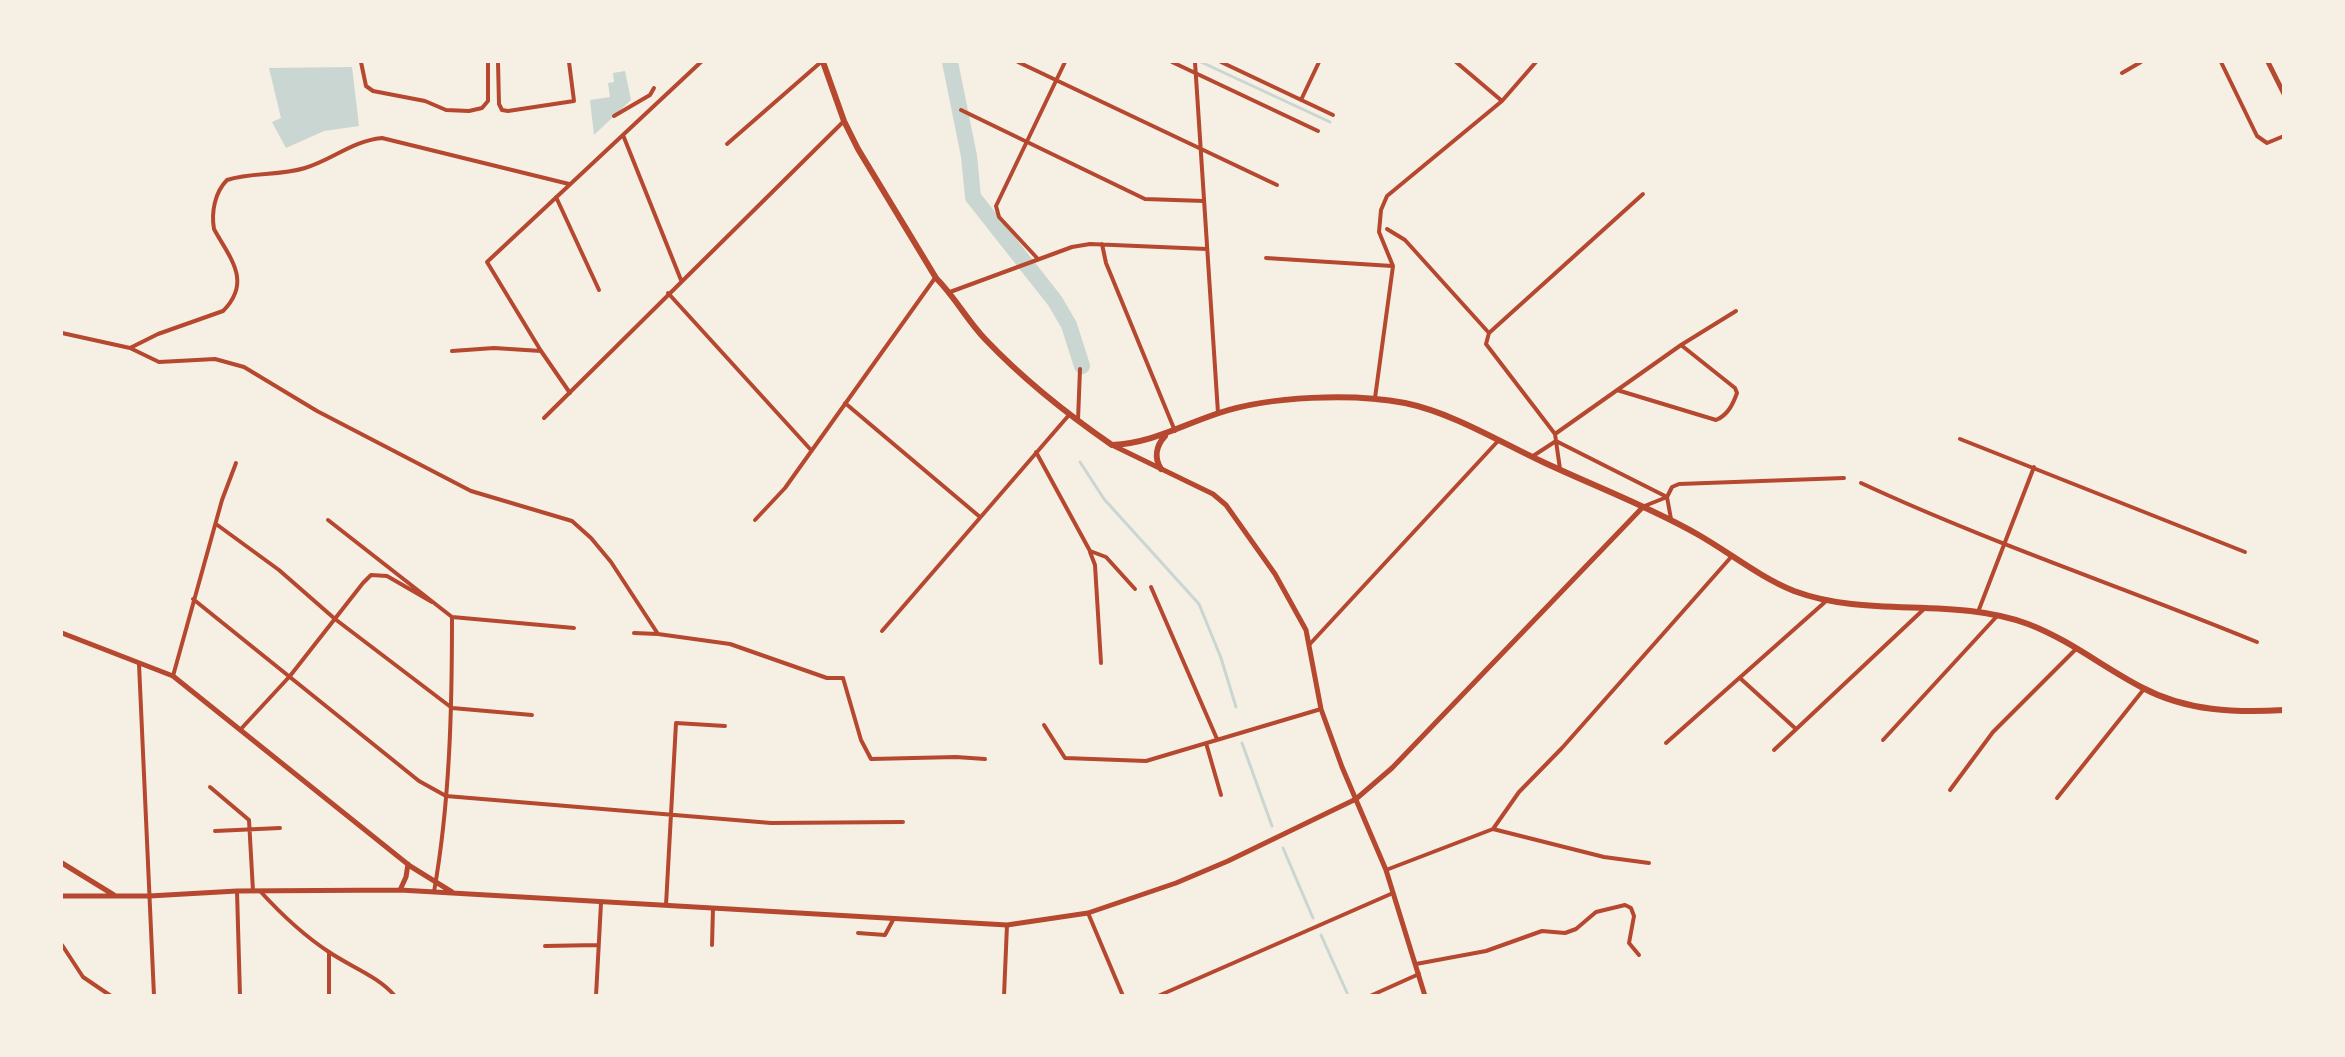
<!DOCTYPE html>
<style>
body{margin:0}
#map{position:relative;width:2345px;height:1057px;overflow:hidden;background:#f6efe4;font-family:"Asap Condensed",sans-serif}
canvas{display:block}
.frame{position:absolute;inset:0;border:63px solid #f6efe4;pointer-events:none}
</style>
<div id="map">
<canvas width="2345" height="1057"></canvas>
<div class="frame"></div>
</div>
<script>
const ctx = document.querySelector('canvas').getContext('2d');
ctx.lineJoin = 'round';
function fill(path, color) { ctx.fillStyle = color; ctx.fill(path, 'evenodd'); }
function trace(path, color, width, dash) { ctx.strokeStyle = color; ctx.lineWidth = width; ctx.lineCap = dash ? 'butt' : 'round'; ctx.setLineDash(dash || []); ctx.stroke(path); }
fill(new Path2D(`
 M352,67L359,126L324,131L286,148L272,122L281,118L269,68Z
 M625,71L631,100L594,135L590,100L610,97L608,83L614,82L613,73Z`), '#c9d6d2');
trace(new Path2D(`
 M1201,62L1330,122
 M1080,462L1104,499L1199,604L1221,658L1236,707
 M1242,743L1272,826
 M1283,848L1313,918
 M1321,935L1348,995`), '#c9d6d2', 3);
trace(new Path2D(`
 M950,62L969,156L973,197L1055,301L1069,325L1082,366`), '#c9d6d2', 16);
trace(new Path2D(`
 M361,62L366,86L373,91L425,101L446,110L469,111L482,108L488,101V62
 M498,62L499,104L502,110L508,111L574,101L569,62
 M1018,62L1277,185
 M1172,62L1318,131
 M1195,62L1218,413
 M1221,62L1333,115
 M1456,62L1502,101
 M2221,62L2257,136L2267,143L2284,136
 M2122,73L2141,62
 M1301,100L1319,62
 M961,110L1145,199L1204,201
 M614,116L650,95L654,88
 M623,135L681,280
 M727,144L821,62
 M556,197L599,290
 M1387,229L1405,240L1489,333L1486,344L1555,434L1556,441L1667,497L1672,487L1679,484L1844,478
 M1102,244L1106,263L1175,431
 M1266,258L1392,266
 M1038,259L999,217L996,206L1065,62
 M950,292L1072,247L1090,244L1207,249
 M668,293L811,450
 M62,333L130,348L159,362L215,359L244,367L317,411L471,491L572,521L591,538L611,562L658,634L730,644L827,678H843L861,740L871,759L956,757L985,759
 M1489,333L1643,194
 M130,348L158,334L223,311C253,281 229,257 214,229C211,212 215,192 227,180C251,172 279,176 305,168C332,160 352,141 382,138L569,184
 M452,351L494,348L541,351
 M1617,390L1716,420C1728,415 1733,404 1737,393L1735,388L1681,345
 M570,393L541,351L487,262L701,62
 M1375,398L1393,266L1379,232L1381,210L1387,196L1502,101L1536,62
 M845,403L980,517
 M544,418L844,121
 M1078,420L1080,369
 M1555,434L1681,345L1736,311
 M1960,439L2245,552
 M1036,452L1090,551L1106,557L1135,589
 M1533,456L1556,441L1560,469
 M1861,483C1990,543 2126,588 2257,642
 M1642,507L1667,497L1671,519
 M328,520L452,617L574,628
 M755,520L785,488L935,278
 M216,524L279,570L335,619L452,708L532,715
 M1090,552L1095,565L1101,663
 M1151,587L1217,739
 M193,599L419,781L446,796L771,823L903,822
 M1978,612L2034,467
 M882,631L1069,415
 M634,633L658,634
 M1309,645L1498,441
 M139,664L154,996
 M173,676L222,500L236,463
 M1741,679L1796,729
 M1044,725L1065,758L1146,761L1321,709
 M240,730L290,676L363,583L371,575L387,576L432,602
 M1883,740L1998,615
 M1206,743L1221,795
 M1666,743L1825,602
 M1774,750L1924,609
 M210,787L249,820L253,891
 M1950,790L1993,732L2077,648
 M2057,798L2144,689
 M1493,829L1604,857L1649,863
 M215,831L280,828
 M1386,870L1493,829L1519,792L1562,748L1732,556
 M237,891L240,996
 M260,891C281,914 303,935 329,952C351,967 378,976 395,996
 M434,892C450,801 452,709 452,617
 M666,905L676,723L725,726
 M1088,913L1123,996
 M858,933L885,935L893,920
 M62,945L83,977L111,996
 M712,945L713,908
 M545,946L598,945
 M329,953V996
 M1416,964L1486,951L1542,931L1565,933L1576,929L1596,912L1625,905L1631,908L1634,916L1629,943L1639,955
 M596,996L601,903
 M1004,996L1007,925
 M1158,996L1393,893
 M1370,996L1419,974`), '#b5482f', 4);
trace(new Path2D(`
 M2268,62L2284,94
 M1112,445L1213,494L1226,505L1275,574L1306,630L1321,709L1342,767L1386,870L1425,996
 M62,633L173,676L410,866L452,892
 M62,863L114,895
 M400,890L406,877L408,864
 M62,896H149L237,891L400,890L1007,925L1088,913L1176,883L1228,861L1356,799L1392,768L1642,508`), '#b5482f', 5);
trace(new Path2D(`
 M823,62L844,121L858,149L936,278C955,297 967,320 985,339C1023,379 1067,414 1112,445C1152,443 1182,425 1219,413C1270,396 1353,393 1405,403C1453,413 1500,442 1543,462C1594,486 1648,506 1697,534C1729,552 1759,577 1794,591C1869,619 1953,596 2028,624C2070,640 2104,668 2143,688C2186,711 2236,713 2284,710
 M1161,469C1154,458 1156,446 1165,436`), '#b5482f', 6);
</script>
